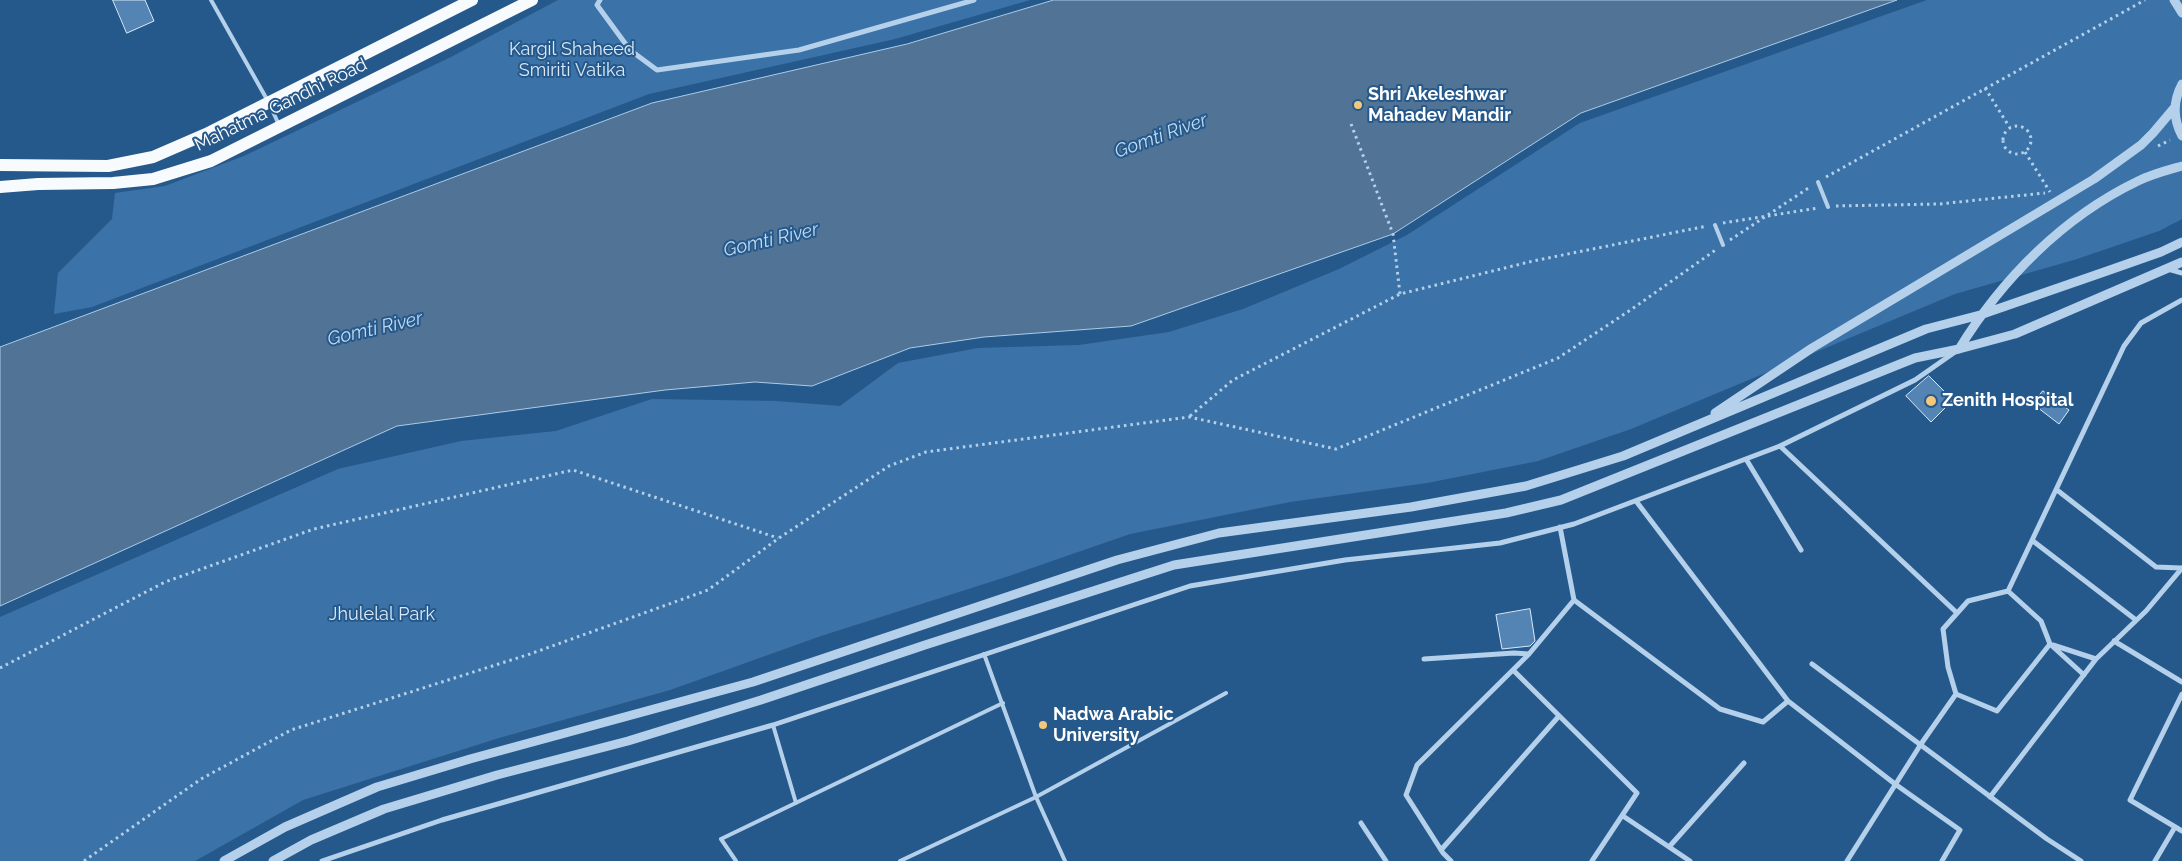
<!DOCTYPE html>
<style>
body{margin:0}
canvas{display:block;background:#26598b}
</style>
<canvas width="2182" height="861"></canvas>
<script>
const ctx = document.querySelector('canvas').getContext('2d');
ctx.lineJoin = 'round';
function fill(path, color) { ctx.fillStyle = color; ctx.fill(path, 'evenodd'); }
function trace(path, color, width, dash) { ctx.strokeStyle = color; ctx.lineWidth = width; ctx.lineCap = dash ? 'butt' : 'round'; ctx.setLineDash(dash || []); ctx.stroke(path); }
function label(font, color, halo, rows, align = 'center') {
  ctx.font = font + ' Raleway,sans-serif'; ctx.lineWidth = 4; ctx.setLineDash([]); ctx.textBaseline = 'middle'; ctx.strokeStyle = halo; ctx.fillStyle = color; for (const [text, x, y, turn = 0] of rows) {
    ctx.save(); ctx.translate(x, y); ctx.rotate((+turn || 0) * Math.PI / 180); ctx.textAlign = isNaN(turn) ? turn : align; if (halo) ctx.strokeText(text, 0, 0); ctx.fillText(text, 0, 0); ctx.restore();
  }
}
fill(new Path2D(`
 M558,0H1030L895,39L649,94L92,307L54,314L58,273L112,219L115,193L165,186L244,156L451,57Z
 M1927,0H2182V219L2159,231L2077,259L1955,294L1631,429L1538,461L1427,483L1290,502L1130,534L1006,577L821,636L670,690L499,738L303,800L195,861H0V617L338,469L461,441L556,431L652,399L776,401L840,406L898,363L978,348L1079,345L1169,332L1243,309L1339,269L1407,235L1580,123Z`), '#3b73a8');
const water = new Path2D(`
 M1054,0H1897L1581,113L1393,234L1131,326L984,337L910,348L812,386L755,382L665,390L397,426L0,606V347L652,103L907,44Z`);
fill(water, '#507396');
trace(water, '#a9ccea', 1);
const building = new Path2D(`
 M113,0H145L154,21L127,33Z
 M1929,376L1953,400L1931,422L1906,396Z
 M2043,391L2069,410L2059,424L2033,404Z
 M1530,609L1535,641L1530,646L1502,649L1496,615Z`);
fill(building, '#5384b4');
trace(building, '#d9e9f8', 1);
trace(new Path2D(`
 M1985,88L2010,128
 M1351,124L1393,234L1400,294
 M2003 140a14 14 0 1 1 28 0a14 14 0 1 1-28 0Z
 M2158,146L2170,140
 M2025,152L2050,192
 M1826,177L2145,0
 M1836,206L1939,204L2045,193
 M1723,223L1818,208
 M1730,240L1810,187
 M1190,416L1233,380L1400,294L1533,261L1707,226
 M0,668L165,582L314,529L573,470L778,538
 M84,861L201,779L291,730L530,654L708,590L779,538L889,466L926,452L1189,417L1336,449L1558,358L1632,309L1717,249`), '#b5d0ea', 3, [2.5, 4]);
trace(new Path2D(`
 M211,0L269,103L279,125
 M1818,182L1828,207
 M1715,225L1723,245
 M984,654L1036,797L1065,861
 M773,725L796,803
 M736,861L721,839L1003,703
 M900,861L1036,797L1226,693`), '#b5d0ea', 4);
trace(new Path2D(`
 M600,0L597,5L630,50L657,70L799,50L974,0
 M2168,269L2182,273
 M1780,446L1957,613
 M1746,459L1801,550
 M2057,490L2156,567L2181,568
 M1636,501L1788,701
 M2033,541L2136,620
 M2008,591L2041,621L2050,644L2084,675
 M1574,600L1720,709L1763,722L1788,701L1895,784L1960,830L1942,861
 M2114,641L2182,682
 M2053,645L2096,659
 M1424,659L1514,653L1529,654
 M1812,664L2047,839L2081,861
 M1513,670L1637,793L1592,861
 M1956,694L1997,711L2050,644
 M2182,694L2130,800L2182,831
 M1990,797L2096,659L2146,611L2182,568
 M1623,816L1690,861
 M1361,823L1386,861
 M1669,847L1744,763
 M1441,850L1559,716
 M322,861L442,820L773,725L1190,586L1345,560L1500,543L1574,524L1780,446L1915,380L1955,352
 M1451,861L1443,853L1406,795L1417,765L1529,654L1574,600L1560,527
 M1847,861L1921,744L1956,694L1948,667L1943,629L1968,601L2008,591L2124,346L2141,323L2182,300
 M2155,861L2175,827`), '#b5d0ea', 5);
trace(new Path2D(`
 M2174,0L2182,13
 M2182,84C2173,101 2173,119 2182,136
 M1959,349C2002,279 2063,217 2138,181C2152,174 2168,170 2182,166
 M1715,413L1812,348L2094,179L2141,145L2153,133L2175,107
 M224,861L285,827L377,787L470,759L753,682L1117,560L1219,533L1411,507L1526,486L1623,456L1926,329L1980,315L2107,271L2161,252L2182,242
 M273,861L311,840L384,809L497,775L628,741L761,700L925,645L1174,565L1506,513L1561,500L1915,358L1959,349L2015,334L2182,262`), '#b5d0ea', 9);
trace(new Path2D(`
 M0,165L108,166L153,157L206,134L472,0
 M0,187L38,184L113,183L153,179L211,161L532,0`), '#f8fbfe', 12);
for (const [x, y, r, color] of [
 [1358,105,5,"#f3c87a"],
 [1931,401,6,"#f3c87a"],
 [1043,725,5,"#f3c87a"]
]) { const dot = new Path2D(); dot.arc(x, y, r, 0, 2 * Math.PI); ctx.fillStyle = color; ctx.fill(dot); trace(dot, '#26598b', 2); }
label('18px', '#d9e9f8', '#26598b', [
 ["Kargil Shaheed",572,50],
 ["Smiriti Vatika",572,71],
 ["Jhulelal Park",382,615]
]);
label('bold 18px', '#fff', '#26598b', [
 ["Shri Akeleshwar",1368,95],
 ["Mahadev Mandir",1368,116],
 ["Zenith Hospital",1942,401],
 ["Nadwa Arabic",1053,715],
 ["University",1053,736]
], 'left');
label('18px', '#fff', '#26598b', [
 ["Mahatma Gandhi Road",281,105,-26]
]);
label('italic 19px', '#c0daf1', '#26598b', [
 ["Gomti River",1161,136,-20],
 ["Gomti River",771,240,-13],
 ["Gomti River",375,329,-13]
]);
</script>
